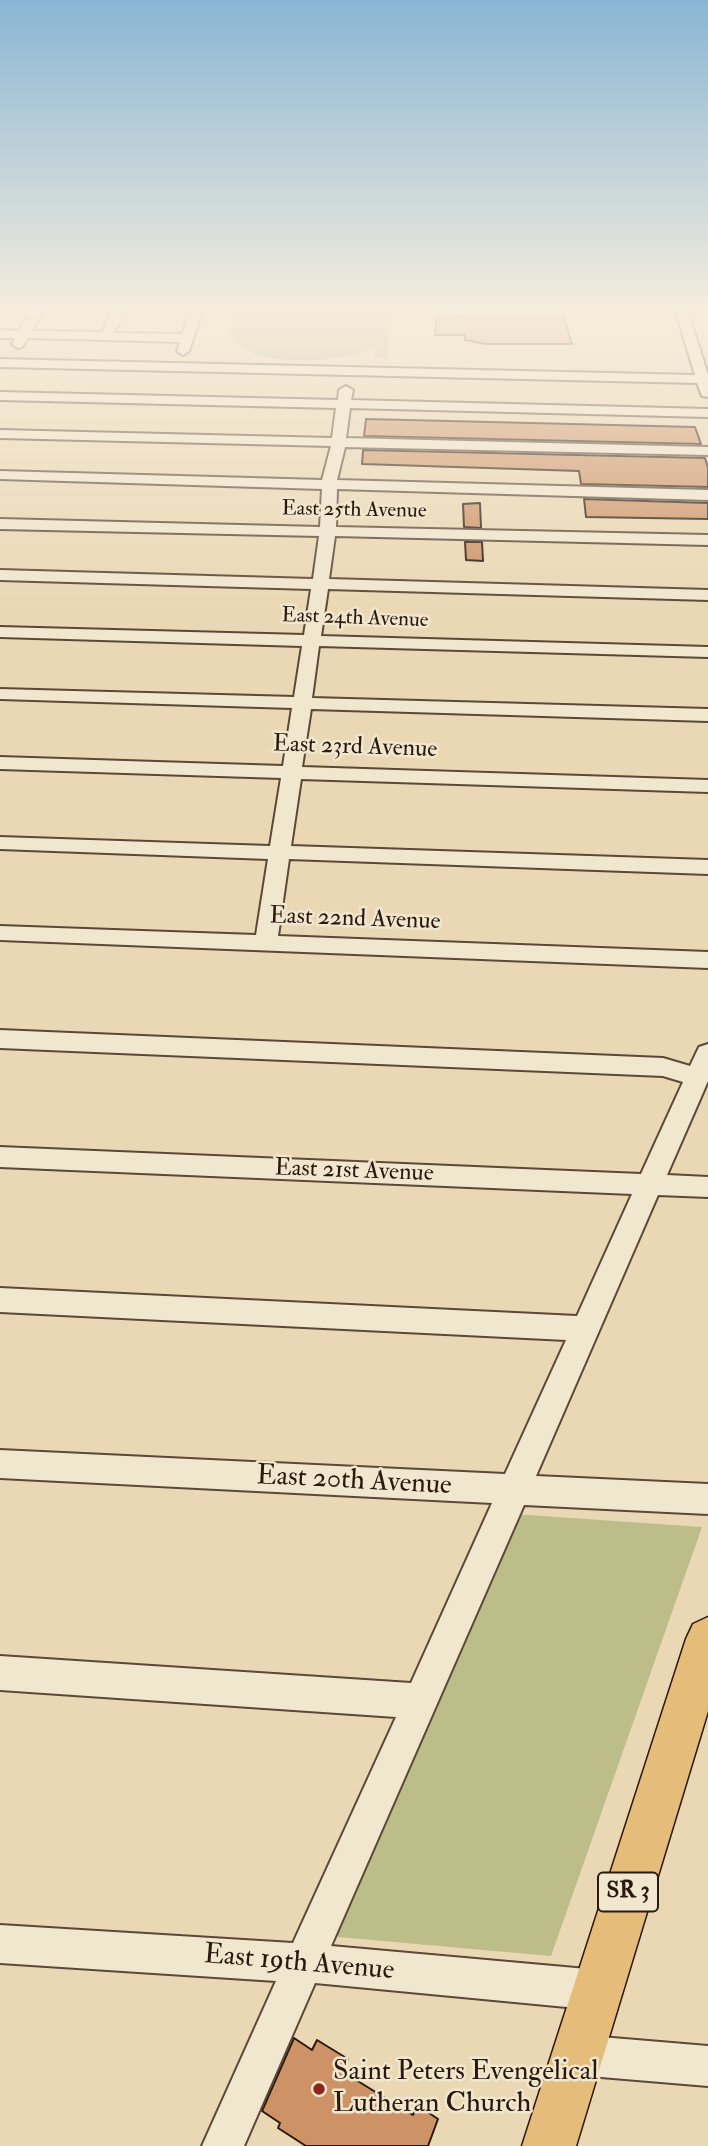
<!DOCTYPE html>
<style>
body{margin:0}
canvas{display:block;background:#ead8b4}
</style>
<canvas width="708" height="2146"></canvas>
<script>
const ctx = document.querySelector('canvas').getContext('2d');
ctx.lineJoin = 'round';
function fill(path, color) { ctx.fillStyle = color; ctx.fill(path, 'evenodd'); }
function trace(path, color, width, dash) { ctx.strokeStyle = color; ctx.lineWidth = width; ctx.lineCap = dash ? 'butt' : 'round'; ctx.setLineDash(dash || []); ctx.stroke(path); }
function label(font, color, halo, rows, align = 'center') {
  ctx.font = font + ' "IM FELL Double Pica",serif'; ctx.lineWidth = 5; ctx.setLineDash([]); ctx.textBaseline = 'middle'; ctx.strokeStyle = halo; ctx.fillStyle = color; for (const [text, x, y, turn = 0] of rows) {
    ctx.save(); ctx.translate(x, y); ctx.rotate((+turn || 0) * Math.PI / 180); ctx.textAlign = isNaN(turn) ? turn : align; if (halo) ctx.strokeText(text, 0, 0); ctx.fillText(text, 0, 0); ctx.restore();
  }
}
fill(new Path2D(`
 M235,309H392L387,358L374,357L375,347C341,363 251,371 229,334Z
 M513,1514L702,1527L551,1956L338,1937L332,1921Z`), '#bcbd89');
const building = new Path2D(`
 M476,309H556L557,312H562L572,344H486L465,340V335H435L437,314L470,317L465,310Z
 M366,419L695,427L701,444L364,436Z
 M363,450L705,458L708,468V487L581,484L579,471L362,464Z
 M584,499L708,503V519L586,517Z
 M480,503L481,528L464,527L463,504Z
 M465,542H482L483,561L466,560Z
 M294,2038L312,2050L317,2040L348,2059L343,2072L413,2115L417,2105L438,2119L428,2146H306L278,2128L280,2123L262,2111Z`);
fill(building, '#cd9367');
trace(building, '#2b180e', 2);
const minor = new Path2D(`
 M32,309H44L32,331L102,332L113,309H125L114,333L182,334L191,309H203L189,351L183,355L177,351L180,342L28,338L22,347L18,348L12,344L15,338H0V330L19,331Z
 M675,309H687L708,375V397L702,396L697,383L0,367V359L695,375Z
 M346,386L353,390L351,400L708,409V417L350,408L346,438L708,447V455L345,447L337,480L708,490V500L337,489L336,527L708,535V545L335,536L329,579L708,590V600L328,589L321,636L708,647V657L319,646L312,698L708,709V721L311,709L302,767L708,780V792L301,779L291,846L708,860V874L289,859L278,936L708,952V968L0,940V926L256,935L268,859L0,849V837L270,846L281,778L0,769V757L283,766L292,708L0,699V689L294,697L302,646L0,637V627L304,635L311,589L0,580V570L313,579L319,536L0,529V519L320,527L322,489L0,479V471L322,480L331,446L0,438V430L332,438L336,408L0,400V392L338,400L339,390Z
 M0,1030L663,1058L690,1066L699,1047L708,1044V1081L667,1175L708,1177V1197L658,1195L536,1476L708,1484V1514L524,1505L331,1946L598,1970L612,1976L618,1990L612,2004L598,2010L315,1983L244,2146H202L276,1981L0,1963V1925L293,1943L396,1717L0,1690V1656L411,1683L492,1503L0,1478V1450L505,1474L566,1340L0,1312V1288L577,1316L632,1194L0,1167V1147L641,1174L683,1082L663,1076L0,1048Z
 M577,2035L708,2046V2086L577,2075L563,2069L557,2055L563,2041Z`);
const major = new Path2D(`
 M708,1617V1711L576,2146H522L686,1639L693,1624Z`);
trace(minor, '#5b4838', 4);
trace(major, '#2b180e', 3);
fill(minor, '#f1e6ce');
fill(major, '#e5bc7a');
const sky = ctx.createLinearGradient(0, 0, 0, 609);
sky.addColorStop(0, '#89b6d4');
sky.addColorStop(0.51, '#f6eddd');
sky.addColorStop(1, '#f6eddd00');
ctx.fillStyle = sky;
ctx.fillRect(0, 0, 708, 609);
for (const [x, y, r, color] of [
 [319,2089,7,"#8f2418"]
]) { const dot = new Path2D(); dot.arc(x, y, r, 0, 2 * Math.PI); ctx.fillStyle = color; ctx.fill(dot); trace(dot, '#f1e6ce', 2.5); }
label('21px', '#2b180e', '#f1e6ce', [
 ["East 25th Avenue",354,511,1],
 ["East 24th Avenue",355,619,2]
]);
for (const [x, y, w] of [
 [628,1892,60]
]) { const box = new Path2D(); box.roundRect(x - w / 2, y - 19.5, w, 39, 5); ctx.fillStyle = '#f1e6ce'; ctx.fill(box); trace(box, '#2b180e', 2); }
label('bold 23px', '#2b180e', null, [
 ["SR 3",628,1892]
]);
label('24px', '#2b180e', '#f1e6ce', [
 ["East 23rd Avenue",355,748,2],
 ["East 22nd Avenue",355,920,2],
 ["East 21st Avenue",354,1172,2]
]);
label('28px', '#2b180e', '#f1e6ce', [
 ["East 20th Avenue",354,1482,3],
 ["East 19th Avenue",299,1964,5]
]);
label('28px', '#2b180e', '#f1e6ce', [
 ["Saint Peters Evengelical",333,2073],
 ["Lutheran Church",333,2105]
], 'left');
</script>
